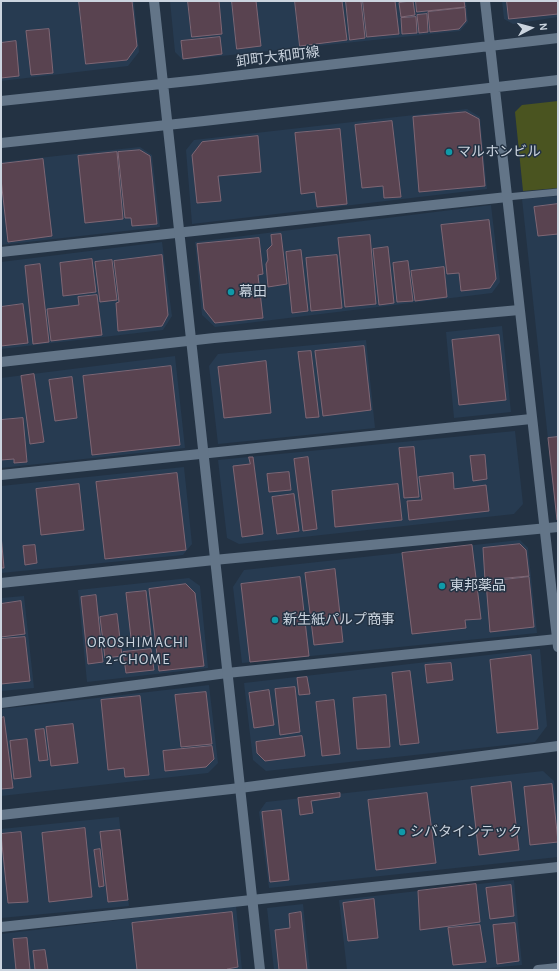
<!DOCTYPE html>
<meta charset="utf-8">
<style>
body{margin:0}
#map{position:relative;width:559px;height:971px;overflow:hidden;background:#233243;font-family:"Alegreya Sans",sans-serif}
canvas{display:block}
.frame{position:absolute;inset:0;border:2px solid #cbd4df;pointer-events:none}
.north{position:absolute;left:511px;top:8px;width:40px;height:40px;-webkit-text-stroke:3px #233243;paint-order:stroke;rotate:84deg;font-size:11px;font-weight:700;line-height:16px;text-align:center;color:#cbd4df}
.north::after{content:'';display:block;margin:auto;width:14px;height:18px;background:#cbd4df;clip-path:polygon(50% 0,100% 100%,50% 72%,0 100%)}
</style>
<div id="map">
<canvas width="559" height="971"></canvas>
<div class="frame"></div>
<div class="north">N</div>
</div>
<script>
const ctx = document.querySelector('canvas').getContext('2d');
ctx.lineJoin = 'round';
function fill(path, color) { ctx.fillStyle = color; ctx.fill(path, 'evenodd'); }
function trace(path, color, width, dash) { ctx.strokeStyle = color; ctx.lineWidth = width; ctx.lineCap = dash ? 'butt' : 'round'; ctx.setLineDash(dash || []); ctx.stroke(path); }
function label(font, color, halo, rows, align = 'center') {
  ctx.font = font + ' "Alegreya Sans","Noto Sans JP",sans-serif'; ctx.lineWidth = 3; ctx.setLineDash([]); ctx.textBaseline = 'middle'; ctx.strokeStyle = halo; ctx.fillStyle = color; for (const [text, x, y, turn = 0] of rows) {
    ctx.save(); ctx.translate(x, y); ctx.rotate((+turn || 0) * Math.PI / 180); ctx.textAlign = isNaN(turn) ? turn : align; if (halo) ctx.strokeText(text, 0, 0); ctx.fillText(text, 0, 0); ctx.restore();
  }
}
fill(new Path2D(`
 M1,1H134L139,52L128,66L1,81Z
 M170,1H466L468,22L460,31L183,60L175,52Z
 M502,1H558V17L513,24L504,19Z
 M467,109L480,117L487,189L192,224L186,150L194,140Z
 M140,147L152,155L160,227L1,245V162Z
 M558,196V522H557L522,199Z
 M491,205L500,282L492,293L215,327L202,315L195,242Z
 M162,242L172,316L163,330L1,349V262Z
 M502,326L511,412L454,418L446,332Z
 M366,340L375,428L218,444L209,366L218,354Z
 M175,356L185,448L1,468V378Z
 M515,431L523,504L514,514L239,544L227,538L218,460Z
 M184,467L192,544L183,555L1,573V486Z
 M520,540L528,548L537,633L242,663L233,587L244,570Z
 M189,578L200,586L208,668L87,682L78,590Z
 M24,596L34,688L1,691V598Z
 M540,649L547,726L535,742L266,771L253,760L244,683Z
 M209,685L218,763L208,773L1,796V709Z
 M543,771L554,781L558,813V857L269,888L259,812L266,802Z
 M119,817L129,906L1,918V829Z
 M514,880L522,965L469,970H347L339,900Z
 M303,904L310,970H274L267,908Z
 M236,906L242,970H1V934Z`), '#273b51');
fill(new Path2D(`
 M558,101V188L523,191L515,112L522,105Z`), '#4a5420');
const building = new Path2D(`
 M79,1H132L137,46L127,60L86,64Z
 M188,1H219L222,34L192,37Z
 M232,1H256L261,46L237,49Z
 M295,1H342L347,40L300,46Z
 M346,1H361L365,38L350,40Z
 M363,1H395L399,34L367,37Z
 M413,1L415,15L401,17L399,3Z
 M416,1H464L465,7L417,12Z
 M507,1H558V14L509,19Z
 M465,8L466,21L459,29L430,32L428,12Z
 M427,14L428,32L419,33L417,15Z
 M416,17L417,33L402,34L401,18Z
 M49,29L53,73L31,75L26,31Z
 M220,37L222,54L183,59L181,41Z
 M16,41L19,76L1,78V43Z
 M466,112L479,119L485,186L419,192L413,117Z
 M392,121L401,197L384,198L383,186L362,188L355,125Z
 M340,129L347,204L317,207L315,192L301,194L295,133Z
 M258,136L261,172L218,176L221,201L197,203L192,155L202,142Z
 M140,150L150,156L157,224L132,226L131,218H125L118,152Z
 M117,152L123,219L85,223L78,156Z
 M43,159L52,236L8,242L1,179V164Z
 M558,204V234L538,236L534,207Z
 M489,220L496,279L490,288L461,291L459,273L447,274L441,225Z
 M281,234L287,284L268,287L266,264L268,260L267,250L272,245L271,235Z
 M370,235L376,304L345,307L338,238Z
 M259,238L263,274L258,275L263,318L215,323L204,309L197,244Z
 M388,247L394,303L379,305L373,249Z
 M301,250L308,311L292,313L286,252Z
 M162,255L168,315L162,326L118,331L116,303L119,302L114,261Z
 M337,255L342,308L311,311L306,258Z
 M92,259L96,292L63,296L60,263Z
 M112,260L117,300L100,302L95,262Z
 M408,261L413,301L397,302L393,263Z
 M40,264L49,342L33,344L25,266Z
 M444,267L447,297L415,301L411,271Z
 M97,295L102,335L51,341L47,309L79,305L78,297Z
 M23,304L28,343L1,346V307Z
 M499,335L506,400L459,405L452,340Z
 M364,346L371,410L323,416L315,351Z
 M311,351L319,417L306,418L298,352Z
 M266,361L271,413L224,418L218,367Z
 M171,366L180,445L92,455L83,376Z
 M34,374L44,442L30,444L21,376Z
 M72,377L77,418L55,421L49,380Z
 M23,418L27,462L14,463V459L1,460V420Z
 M558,437V520H557L548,438Z
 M414,447L419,497L404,498L399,448Z
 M485,455L487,479L473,481L470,456Z
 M249,457H253L263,534L242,537L233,466L250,464Z
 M308,457L317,529L303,531L294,459Z
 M289,472L291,490L269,492L267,474Z
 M177,473L186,550L105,559L96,482Z
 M453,473L454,489L486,485L489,511L409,520L407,501L422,500L419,477Z
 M79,484L84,530L41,535L36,489Z
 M398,484L402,520L335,527L332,491Z
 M294,494L299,531L277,534L272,497Z
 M1,535L4,568H1Z
 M520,544L526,550L529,576L485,580L483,548Z
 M35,545L37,563L25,565L23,546Z
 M472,545L481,619L465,620L466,628L412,634L402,553Z
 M335,569L343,642L314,645L305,573Z
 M300,577L309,656L250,662L241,584Z
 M529,577L534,627L490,632L486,582Z
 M186,584L195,593L204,666L159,671L149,589Z
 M146,591L151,636L131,638L126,593Z
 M96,595L103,662L88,664L81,597Z
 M21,601L25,634L1,637V604Z
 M117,614L122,656L105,658L100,617Z
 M25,637L30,681L1,684V639Z
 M151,649L154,670L126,673L123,652Z
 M531,655L538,729L497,733L490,660Z
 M451,663L453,680L427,683L425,665Z
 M410,671L419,743L400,745L392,673Z
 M307,677L310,694L299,695L297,678Z
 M295,687L300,732L280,735L275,689Z
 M269,690L274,725L254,728L249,693Z
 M206,692L212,744L181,747L175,695Z
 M386,695L390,747L357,749L353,698Z
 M140,696L149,775L125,777L124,768L108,770L101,700Z
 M334,700L340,754L322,756L316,702Z
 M4,717L13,788L1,789V718Z
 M73,724L78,763L51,766L46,727Z
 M44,729L48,760L39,761L35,730Z
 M302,736L305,756L265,761L257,753L256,742Z
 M27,739L31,777L14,779L10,741Z
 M212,746L214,759L206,767L165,771L163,751Z
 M511,782L519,850L479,855L471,787Z
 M552,784L558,842L530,845L524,787Z
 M340,793V797L311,801L313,813L300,815L298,798Z
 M427,793L436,863L376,870L368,800Z
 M281,810L289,880L270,882L262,812Z
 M85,828L92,897L49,902L42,833Z
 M120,830L128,900L108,902L100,832Z
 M21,832L28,902L8,903L1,834Z
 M100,849L104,886L99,887L94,850Z
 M476,884L480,922L420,930L418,891Z
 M511,885L514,916L490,919L486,888Z
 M374,899L378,938L348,941L343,903Z
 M232,912L238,967L227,969V970H137L132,923Z
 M301,912L307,970H279L275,930L290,928L289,914Z
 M515,923L519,961L497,964L493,925Z
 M480,925L486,962L453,965L448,928Z
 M27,938L30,970H16L13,939Z
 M45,950L48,970H35L33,951Z`);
fill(building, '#594350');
trace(building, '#7e6674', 1);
trace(new Path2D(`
 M507,197L558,192`), '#637588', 7);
trace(new Path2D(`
 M1,252L507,197
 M1,362L214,338L519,310
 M1,475L531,419
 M1,583L214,560L558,527
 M1,703L227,673L557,639
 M1,815L240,788L558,746
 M1,927L558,867
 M538,970L558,968`), '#637588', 10);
trace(new Path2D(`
 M154,1L260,970
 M485,1L558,647
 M1,101L199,80L558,38
 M1,143L204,121L558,80`), '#637588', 10);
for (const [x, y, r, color] of [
 [449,152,4,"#0f9aa8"],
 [231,292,4,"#0f9aa8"],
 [442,586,4,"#0f9aa8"],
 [275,620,4,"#0f9aa8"],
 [402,832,4,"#0f9aa8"]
]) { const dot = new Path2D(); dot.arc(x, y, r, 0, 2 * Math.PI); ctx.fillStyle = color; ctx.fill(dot); trace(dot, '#233243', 1.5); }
label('14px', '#cbd4df', '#233243', [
 ["卸町大和町線",278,57,-7]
]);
label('14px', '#cbd4df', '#233243', [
 ["マルホンビル",457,152],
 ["幕田",239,292],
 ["東邦薬品",450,586],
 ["新生紙パルプ商事",283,620],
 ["シバタインテック",410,832]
], 'left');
ctx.letterSpacing = '1px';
label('15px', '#cbd4df', '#233243', [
 ["OROSHIMACHI",138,642],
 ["2-CHOME",138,659]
]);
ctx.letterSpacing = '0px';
</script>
